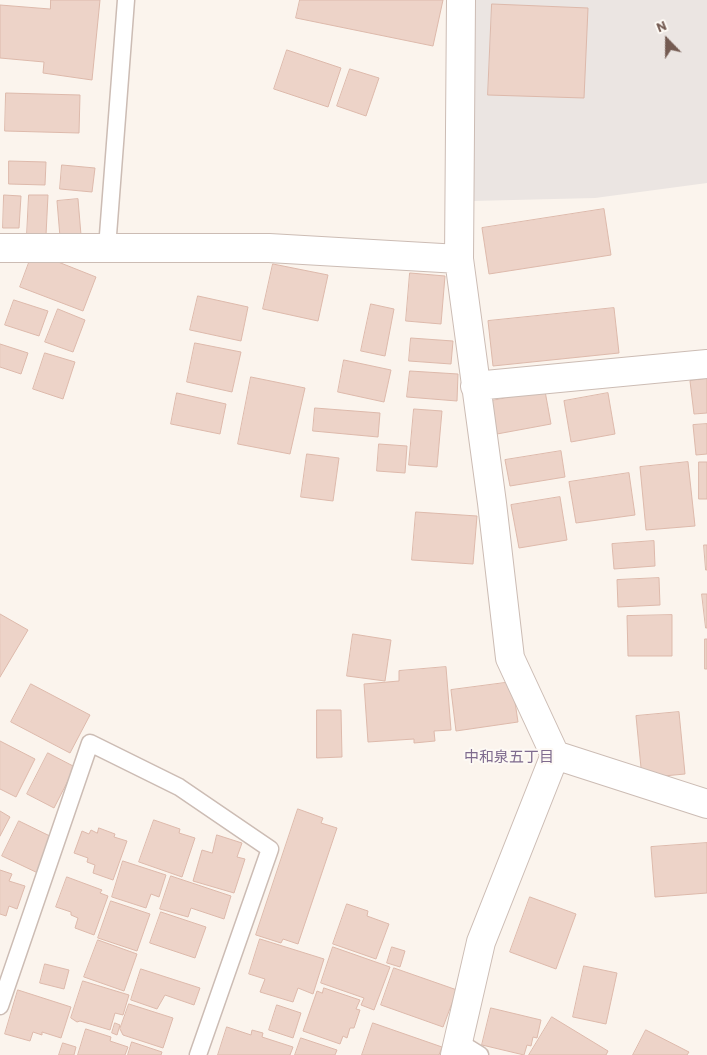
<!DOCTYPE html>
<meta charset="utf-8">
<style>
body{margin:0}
#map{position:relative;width:707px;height:1055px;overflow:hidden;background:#fbf4ed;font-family:Barlow,sans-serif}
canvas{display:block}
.north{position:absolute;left:642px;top:15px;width:50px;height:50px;-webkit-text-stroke:4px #fdf9f4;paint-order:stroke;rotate:338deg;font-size:14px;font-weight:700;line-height:20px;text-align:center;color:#745b52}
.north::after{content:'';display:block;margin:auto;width:18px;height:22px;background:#745b52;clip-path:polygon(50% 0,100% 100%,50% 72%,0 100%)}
</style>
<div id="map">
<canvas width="707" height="1055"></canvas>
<div class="north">N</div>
</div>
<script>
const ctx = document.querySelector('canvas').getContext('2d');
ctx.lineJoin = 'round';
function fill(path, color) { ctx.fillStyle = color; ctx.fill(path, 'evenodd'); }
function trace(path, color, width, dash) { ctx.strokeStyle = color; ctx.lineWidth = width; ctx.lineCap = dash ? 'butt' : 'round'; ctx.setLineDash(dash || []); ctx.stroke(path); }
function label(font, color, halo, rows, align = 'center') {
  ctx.font = font + ' Barlow,"Noto Sans JP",sans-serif'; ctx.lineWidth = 4; ctx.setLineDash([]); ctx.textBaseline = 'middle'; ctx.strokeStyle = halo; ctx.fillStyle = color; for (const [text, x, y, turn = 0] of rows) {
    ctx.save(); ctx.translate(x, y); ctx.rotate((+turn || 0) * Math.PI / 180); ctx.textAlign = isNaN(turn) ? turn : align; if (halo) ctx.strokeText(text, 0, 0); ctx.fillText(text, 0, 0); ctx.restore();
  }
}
fill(new Path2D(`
 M472,0H707V183L595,198L472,201Z`), '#ebe5e2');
const building = new Path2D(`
 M51,0H100L92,80L43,73L44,62L0,58V5L50,9Z
 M300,0H443L433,46L296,18Z
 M492,4L588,8L584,98L488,95Z
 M287,50L341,68L328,107L274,89Z
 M350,69L379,78L366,116L337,106Z
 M6,93L80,95L79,133L5,131Z
 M9,161L46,162L45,185L9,184Z
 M62,165L95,168L92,192L60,189Z
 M4,195L21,196L19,228H3Z
 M29,195H48L46,235H27Z
 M78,199L81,235L60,237L57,201Z
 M604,209L611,255L489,274L482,228Z
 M33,252L96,277L83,311L20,287Z
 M273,264L328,275L318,321L263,309Z
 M410,273L445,276L441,324L406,321Z
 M198,296L248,307L241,341L190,330Z
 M14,300L48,311L39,336L5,325Z
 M371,304L394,309L385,356L361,351Z
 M614,308L619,353L493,366L488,321Z
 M58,309L85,320L73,352L45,342Z
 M411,338L453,341L451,364L409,361Z
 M195,343L241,352L232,392L187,382Z
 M0,344L28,353L21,374L0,367Z
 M45,353L75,362L63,399L33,389Z
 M344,360L391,370L384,402L338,392Z
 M410,371L458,374L457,401L407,397Z
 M251,377L305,388L290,454L238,444Z
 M707,379V413L694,414L690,381Z
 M545,391L551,424L497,434L491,401Z
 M177,393L226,404L220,434L171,424Z
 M608,393L615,434L571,442L564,401Z
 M315,408L380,413L378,437L313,431Z
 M414,409L442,411L437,467L409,465Z
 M707,424V454L696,455L693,425Z
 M379,444L407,446L405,473L377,471Z
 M561,451L565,477L510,486L505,460Z
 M307,454L339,458L333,501L301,497Z
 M688,462L695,526L646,530L640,467Z
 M699,462H707V499H699Z
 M629,473L635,515L576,523L569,482Z
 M560,497L567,540L519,548L511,505Z
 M416,512L477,516L473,564L412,560Z
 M654,541L655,566L614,569L612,544Z
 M704,545H707V570H706Z
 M659,578L660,605L618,607L617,580Z
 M702,594H707V628H706Z
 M0,614L28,630L0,677Z
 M672,615V656H628L627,616Z
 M353,634L391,640L385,681L347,676Z
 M705,639H707V669H705Z
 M446,667L451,730L434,731L435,741L414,743V739L368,742L364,684L399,681V671Z
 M512,682L518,722L456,731L451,690Z
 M31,684L90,715L70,753L11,722Z
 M317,710H341L342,757L317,758Z
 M679,712L685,774L642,778L636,716Z
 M0,741L35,759L16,797L0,789Z
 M48,753L75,767L54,808L27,794Z
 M298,809L323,818L321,823L337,828L298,944L283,939L281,943L256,935Z
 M0,811L10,817L0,836Z
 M154,820L180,829L179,833L195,838L182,877L139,862Z
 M19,821L56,839L40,874L2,856Z
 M99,828L115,834L114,837L127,841L113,880L93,873L95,865L87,862L88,858L74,853L82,831L89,834L91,830L97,833Z
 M217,835L242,843L237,857L245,859L234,893L193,881L202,850L212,853Z
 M707,843V893L655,897L651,847Z
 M123,861L166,875L159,897L151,894L146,908L112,897Z
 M0,870L12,874L9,881L25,886L17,909L9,906L6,916L0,914Z
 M171,876L231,896L224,919L191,908L188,917L160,909Z
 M67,877L102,890L100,893L108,896L94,935L75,928L78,918L71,915V912L56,907Z
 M530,897L576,914L556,969L510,952Z
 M111,901L150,914L137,951L98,938Z
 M347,904L368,911L367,916L389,924L376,959L333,944Z
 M161,912L206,927L195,958L150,943Z
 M260,939L324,959L313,994L298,988L293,1002L260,992L265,979L249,974Z
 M98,940L137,954L124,991L84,977Z
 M333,947L390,967L374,1010L361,1005L364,998L321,983Z
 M392,947L405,951L400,967L387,963Z
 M45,964L69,970L64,989L40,983Z
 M584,966L617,973L606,1024L573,1017Z
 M394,968L457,990L443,1027L381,1005Z
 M141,969L200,988L194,1005L165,995L157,1009L131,1000Z
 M83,981L129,995L123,1015L115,1013L110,1030L80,1021L77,1022L71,1018Z
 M324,988L360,1000L356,1009L360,1010L354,1028H350L347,1038L343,1036L340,1044L303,1031L317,991L322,993Z
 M18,990L71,1007L61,1038L42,1032V1035L33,1032L30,1041L5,1034Z
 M129,1004L173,1018L163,1048L123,1035L120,1029Z
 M277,1005L301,1013L293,1038L269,1030Z
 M491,1008L541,1020L537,1038L533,1037L531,1046L527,1045L524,1055L482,1045Z
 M552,1017L608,1051L606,1055H529Z
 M115,1023L120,1025L117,1035L112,1033Z
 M373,1023L442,1047L439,1055H362Z
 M227,1027L251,1035L252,1030L263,1033L262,1037L293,1047L290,1055H218Z
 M86,1029L111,1037L110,1041L128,1047L125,1055H78Z
 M646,1030L689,1052L687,1055H633Z
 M301,1038L337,1050L335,1055H295Z
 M132,1042L162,1052L161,1055H128Z
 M63,1043L76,1047L74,1055H59Z`);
fill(building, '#edd3c8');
trace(building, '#ddb9ab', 1);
const lane = new Path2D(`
 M107,248L126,0
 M0,1006L90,743L179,787L270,849L198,1055
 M459,1042L480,1055`);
const street = new Path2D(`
 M0,248H269L459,259L461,0
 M475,386L707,364
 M555,755L707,804
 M455,1055L481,942L555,755L510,658L492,503L459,259`);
trace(lane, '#ccbcb4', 19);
trace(street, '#ccbcb4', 30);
trace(lane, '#fff', 16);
trace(street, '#fff', 28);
label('15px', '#7f6b8e', '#fdf9f4', [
 ["中和泉五丁目",509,757]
]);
</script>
